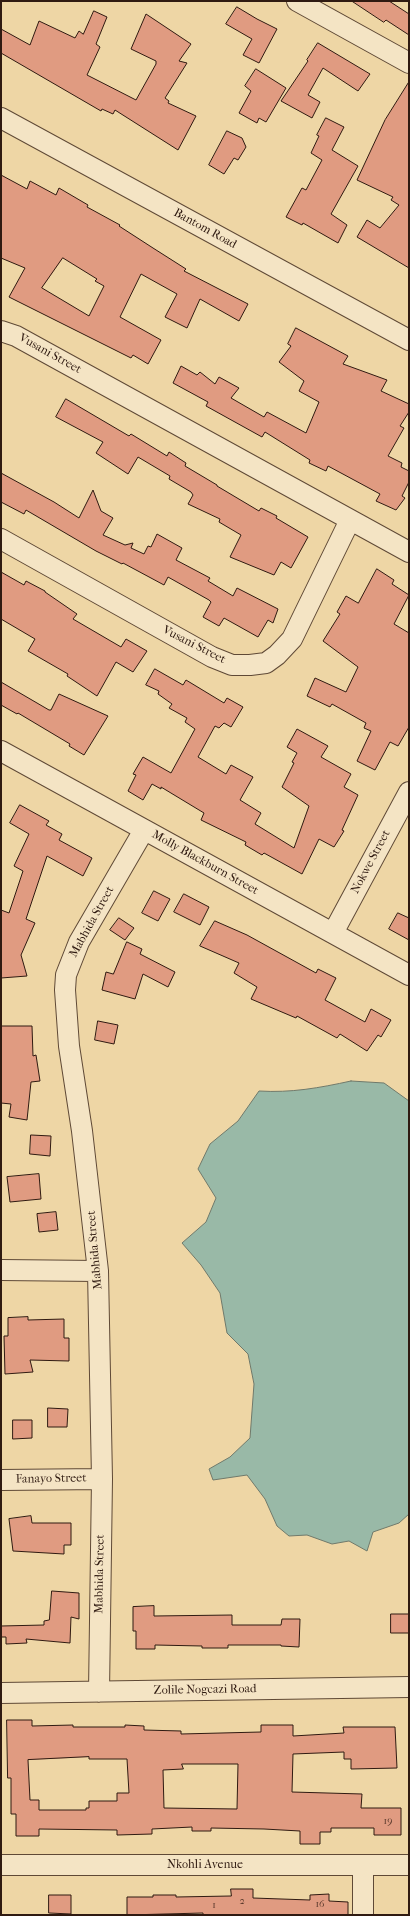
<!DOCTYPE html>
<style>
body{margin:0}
#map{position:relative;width:410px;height:1916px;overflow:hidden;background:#eed6a5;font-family:"IM FELL French Canon",serif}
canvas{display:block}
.frame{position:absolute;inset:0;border:2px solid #2f1a11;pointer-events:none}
</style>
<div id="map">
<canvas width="410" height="1916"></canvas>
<div class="frame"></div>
</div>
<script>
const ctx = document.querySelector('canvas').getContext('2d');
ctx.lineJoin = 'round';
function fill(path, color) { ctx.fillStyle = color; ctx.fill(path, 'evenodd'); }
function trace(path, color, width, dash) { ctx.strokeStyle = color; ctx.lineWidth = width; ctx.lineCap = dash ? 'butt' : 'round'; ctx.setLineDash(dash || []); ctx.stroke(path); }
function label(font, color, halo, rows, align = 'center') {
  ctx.font = font + ' "IM FELL French Canon",serif'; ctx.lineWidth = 3; ctx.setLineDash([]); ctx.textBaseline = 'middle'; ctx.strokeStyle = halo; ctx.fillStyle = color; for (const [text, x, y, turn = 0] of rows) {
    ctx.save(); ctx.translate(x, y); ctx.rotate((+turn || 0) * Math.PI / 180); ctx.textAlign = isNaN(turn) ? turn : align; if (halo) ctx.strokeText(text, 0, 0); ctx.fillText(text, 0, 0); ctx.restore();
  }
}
const water = new Path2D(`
 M351,1081L384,1083L409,1101V1514L399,1523L373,1532L367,1551L349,1541L332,1544L307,1535L289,1536L277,1526L265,1499L247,1475L213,1480L209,1469L230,1457L250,1438L254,1384L248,1354L227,1333L220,1293L201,1265L182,1243L206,1222L216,1198L198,1169L210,1144L238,1121L259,1091C291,1093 319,1088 351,1081Z`);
fill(water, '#99b9a7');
trace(water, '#6f796b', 1);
const building = new Path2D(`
 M352,1H389L409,14V35L386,20L384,22Z
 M237,7L257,19L277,29L259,63L243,55L252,39L226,24Z
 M94,11L107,17L96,44L100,47L87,75L136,100L156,64V61L131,49L146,14L191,44L179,61L187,63L165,98L169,101L168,103L196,116L178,150L115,110L113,114L102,109L101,111L1,53V29L30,45L39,21L75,38L79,31L83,34Z
 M318,43L370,74L358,91L323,68L308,95L320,102L312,118L281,101L308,61L307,60Z
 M256,69L286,88L266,122L259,118L257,123L239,113L251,91L245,86Z
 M409,82V268L357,237L367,220L380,228L399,205L391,200L393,197L357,180L385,120Z
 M326,118L344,127L332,150L358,166L331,214L347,225L338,243L303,223L302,225L286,217L302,188L306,190L322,160L311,153L319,136L317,135Z
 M227,131L242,138L246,147L238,160L234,158L224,174L209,165Z
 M1,175L27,189L30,181L56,195L59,188L88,205L87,207L120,225L119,226L153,248L186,269L184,271L248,304L239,321L200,299L187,328L165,317L177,294L141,274L120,317L161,340L148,364L133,355L131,358L9,297L25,268L1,258ZM63,258L97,279L95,281L104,286L89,316L42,288Z
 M296,328L348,356L343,364L387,380L381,391L409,404V412L400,426L404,428L388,456L402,463L401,467L409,471V482L402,496L405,498L396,510L376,501L380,494L328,466L326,471L309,463L310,460L265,432L262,437L206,406L208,402L173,383L181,366L197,375L200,372L215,384L219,377L239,388L231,398L264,417L267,412L306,433L319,402L299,391L304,381L279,362L291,346L288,344Z
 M66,399L129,436L131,434L167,456L169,452L186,463L185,466L217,485V486L259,511L261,508L277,516L276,518L308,537L291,568L281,562L274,575L230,557L241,535L219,522L220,519L188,504L193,495L191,492L169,479L170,476L138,457L128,474L96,453L103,442L56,417Z
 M1,473L54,502L79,518L93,490L101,511L113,518L103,535L125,545L133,543L131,548L144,554L148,546L151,547L157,534L182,548L176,560L210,578L208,581L233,596L237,588L278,609L273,623L268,620L258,637L224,618L219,626L203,617L211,602L209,600L168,577L164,585L123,563L122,564L96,551L26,510L24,514L1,502Z
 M377,569L394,580L392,584L409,595L394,624L409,633V727L398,746L390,742L375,770L357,761L371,731L364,728L366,723L332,704L330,707L307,696L315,678L346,692L358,667L323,641L340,614L337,612L346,596L358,603Z
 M1,572L24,585L26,581L45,591V592L77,614L73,619L121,647L126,639L147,651L133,672L116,662L97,696L67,676L68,674L28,651L35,639L1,619Z
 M155,669L183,685L186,680L224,703L227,698L243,707L231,727L224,723L219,728L215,726L198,757L226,774L231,765L253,777L240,800L261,813L255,824L294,848L309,806L282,787L294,763L292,762L297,753L287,747L297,729L328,746L321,757L351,774L344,787L358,795L342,830L344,831L334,847L319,839L302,874L264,853L262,855L245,845L246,842L201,820L204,813L161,787V789L152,784L143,800L128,791L136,775L133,774L143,757L171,773L195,729L185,722L187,718L169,708L172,704L158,694L159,691L146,685Z
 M1,682L49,710H51L59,694L108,716L84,755L69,746L70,744L18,713L17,714L1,705Z
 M20,805L49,821L46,825L62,834L59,840L92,858L83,876L47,856L26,919L35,923L21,955L27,976L1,978V910L9,913L23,871L14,866L29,834L10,823Z
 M154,891L170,899L158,921L142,913Z
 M184,894L209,907L200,925L174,912Z
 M398,913L409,918V940L389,929Z
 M119,918L134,928L125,940L110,930Z
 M215,921L247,935L316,973L318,969L336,978L325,1000L365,1022L371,1009L391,1020L381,1037L378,1035L367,1051L340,1034L337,1038L297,1016L296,1018L251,999L257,987L234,973L239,963L200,946Z
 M127,942L142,949L140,954L175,972L168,987L143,974L135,999L102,990L106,972L113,974Z
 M98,1021L118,1025L114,1044L95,1040Z
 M1,1026H32L33,1056L36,1055L40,1081L31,1082L27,1120L9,1117L11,1104L1,1103Z
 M31,1135L51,1136L50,1156L30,1154Z
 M39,1174L41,1199L10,1202L7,1177Z
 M56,1212L58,1230L39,1232L37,1214Z
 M28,1317V1320L64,1319V1338H69V1361L30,1360L33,1372L5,1374L4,1336H8V1318Z
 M48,1408L68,1409L67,1427H48Z
 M13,1420H32V1438L13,1439Z
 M31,1516L32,1523H71V1545H64V1554L13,1551L9,1519Z
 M52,1591L79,1593V1619L71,1617L70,1643L26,1639L27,1643L6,1644V1637H1V1626L44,1625V1621L49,1620Z
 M154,1606V1616L232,1615V1625H281L282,1619H300L299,1647L281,1646V1645H228V1648H202V1646L155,1645V1649H136V1631H133V1607Z
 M391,1614H409V1633H391Z
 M7,1720H32V1726L73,1725V1727H125V1725L144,1726V1730L181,1731V1734L261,1732V1725H293V1736L344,1733L343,1727H395L397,1768L351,1769V1759H344V1752L293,1754L292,1792L362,1794L361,1808H401V1835H374V1828H331V1832H320V1844H300V1831L264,1829L211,1828V1831H192V1827L152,1829V1834L117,1835V1830L39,1829V1836H16V1814H11V1778H8ZM89,1757V1759H127L129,1793H117V1801H89V1808H86V1810H39V1800H30L28,1760ZM182,1764H238L237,1809L164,1808L163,1770L183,1769Z
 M231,1889H253V1898L310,1900V1895L329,1894V1901L348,1902V1915H203V1913L127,1915V1897H153V1895H176V1897L231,1896Z
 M49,1895H71V1914L49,1913Z`);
fill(building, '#e09b81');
trace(building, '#2f1a11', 1);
const minor = new Path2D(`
 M297,1L409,63
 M1,118L409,340
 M1,331L16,336L409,552
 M1,539L212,657L232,665H250L266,663L277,655L292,639L350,520
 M1,751L409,975
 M333,933L409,792
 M1,1270L98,1271
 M1,1480L102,1479
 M99,1692L102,1479L98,1271L82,1131L69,1046L65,990L66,975L79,942L144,830
 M1,1693L409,1687
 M1,1865H409
 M363,1865V1915`);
trace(minor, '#5f4936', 22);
trace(minor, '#f4e4c4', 20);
label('10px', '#5b3a2d', null, [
 ["19",388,1822],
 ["2",242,1902],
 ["16",320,1905],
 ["1",214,1906]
]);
label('12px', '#2f1a11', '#f4e4c4', [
 ["Bantom Road",205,229,29],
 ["Vusani Street",50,354,29],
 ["Vusani Street",194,645,27],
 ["Nokwe Street",371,862,-62],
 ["Molly Blackburn Street",205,863,29],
 ["Mabhida Street",92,922,-61],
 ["Mabhida Street",95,1250,-95],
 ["Fanayo Street",51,1479,-1],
 ["Mabhida Street",100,1574,-89],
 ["Zolile Nogcazi Road",205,1690,-1],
 ["Nkohli Avenue",205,1865]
]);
</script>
